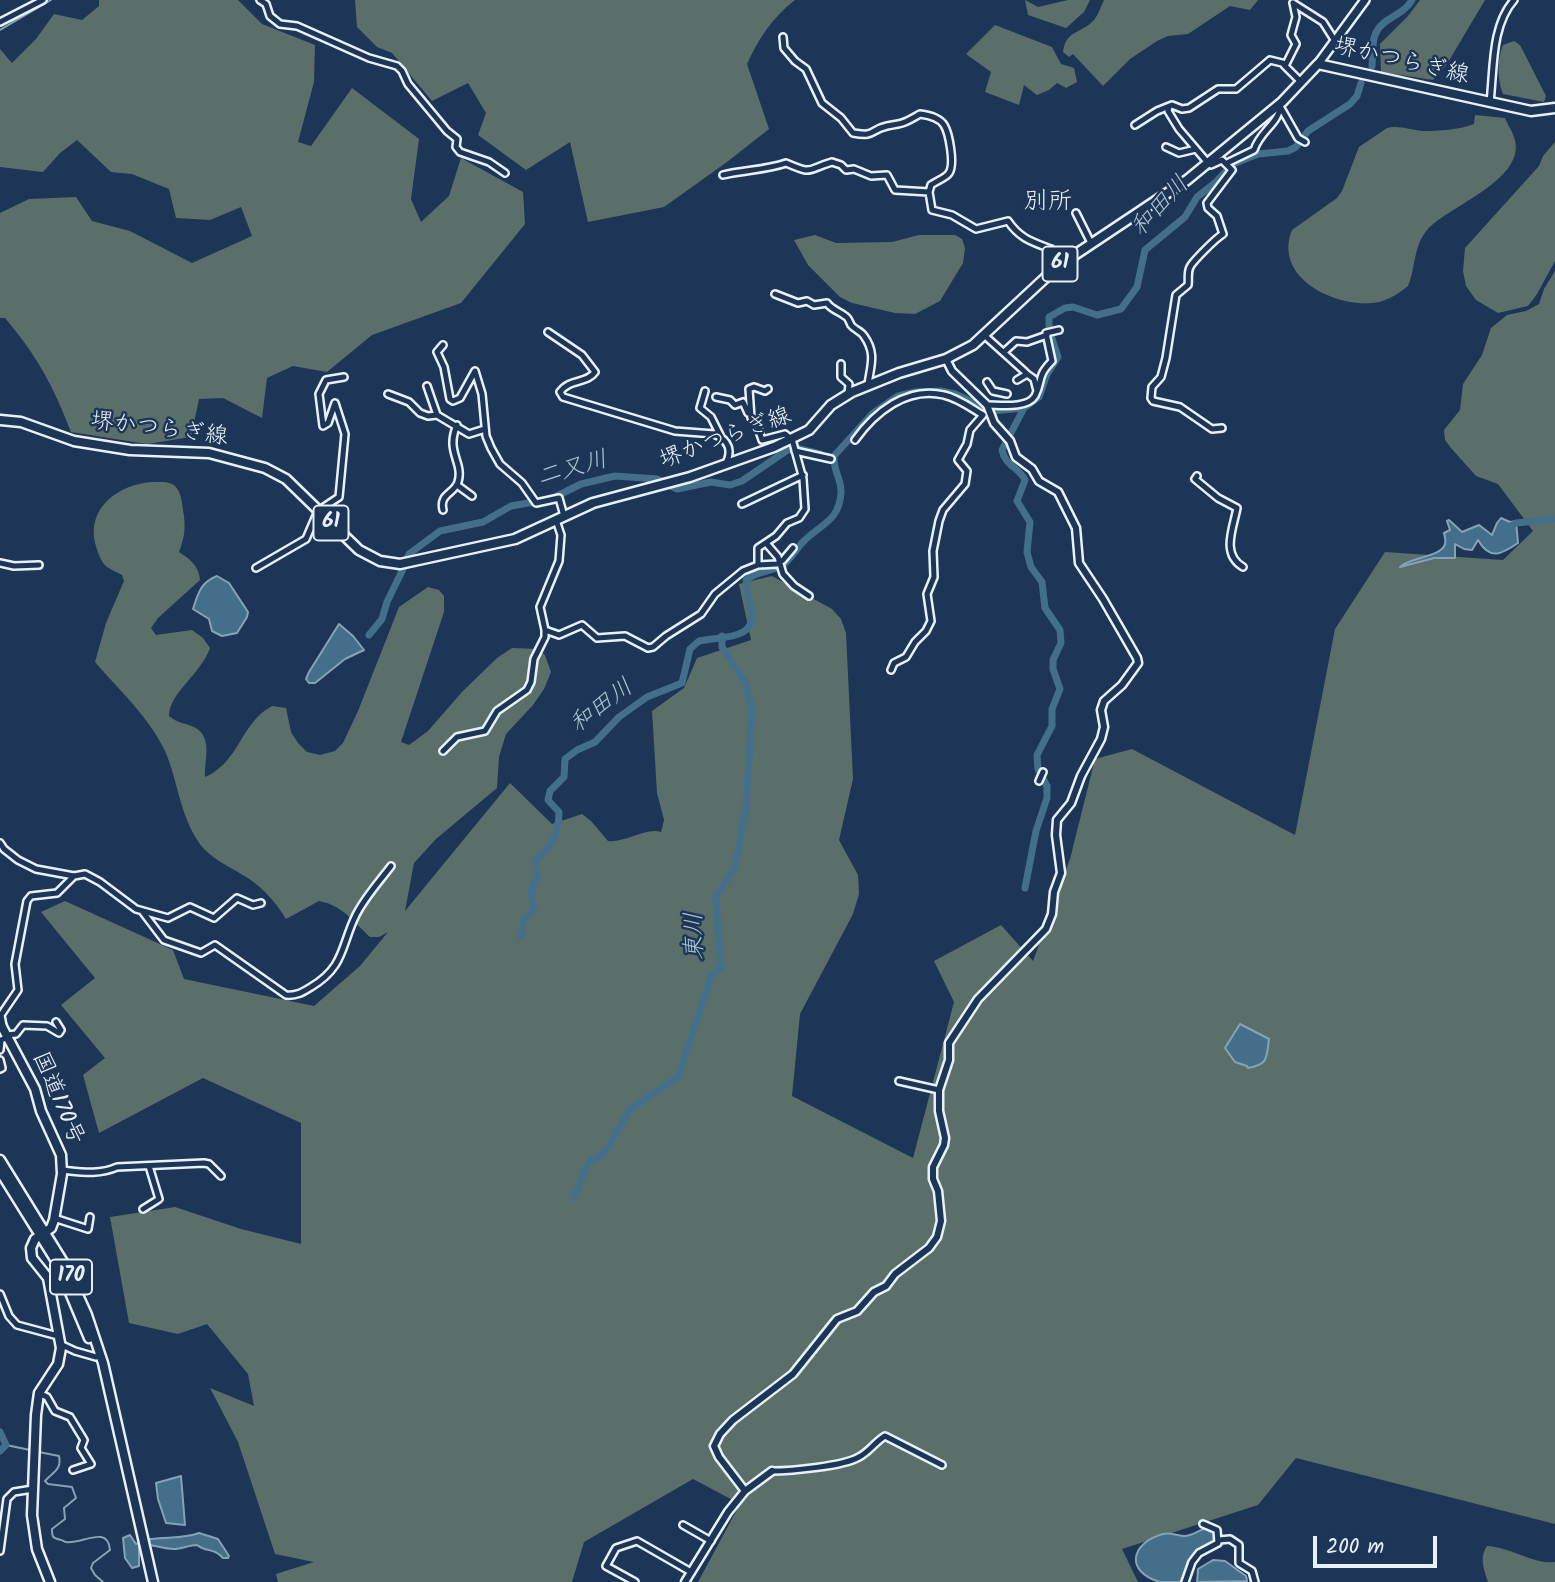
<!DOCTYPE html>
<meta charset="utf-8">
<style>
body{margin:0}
#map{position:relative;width:1555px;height:1582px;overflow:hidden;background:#1d3557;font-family:Kalam,sans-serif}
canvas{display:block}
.scale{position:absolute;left:1313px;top:1536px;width:124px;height:32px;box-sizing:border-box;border:4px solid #e8f1f8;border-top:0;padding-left:9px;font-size:21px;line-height:24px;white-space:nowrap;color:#e8f1f8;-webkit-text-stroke:5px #1d3557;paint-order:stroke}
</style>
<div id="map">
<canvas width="1555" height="1582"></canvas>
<div class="scale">200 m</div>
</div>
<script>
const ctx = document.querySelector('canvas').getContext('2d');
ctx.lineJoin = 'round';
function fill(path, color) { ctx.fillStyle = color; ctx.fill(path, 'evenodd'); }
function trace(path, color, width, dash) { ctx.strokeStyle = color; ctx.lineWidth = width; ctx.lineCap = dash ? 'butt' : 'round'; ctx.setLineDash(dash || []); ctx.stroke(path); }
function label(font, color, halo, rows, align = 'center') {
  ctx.font = font + ' Kalam,"Klee One",sans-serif'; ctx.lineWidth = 5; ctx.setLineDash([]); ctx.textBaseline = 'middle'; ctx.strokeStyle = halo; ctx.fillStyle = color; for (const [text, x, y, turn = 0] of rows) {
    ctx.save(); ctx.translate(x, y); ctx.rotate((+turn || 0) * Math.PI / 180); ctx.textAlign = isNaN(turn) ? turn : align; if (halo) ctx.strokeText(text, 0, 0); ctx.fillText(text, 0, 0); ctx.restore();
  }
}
fill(new Path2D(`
 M99,0H238L262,24L315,45L314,82L298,142L311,146L352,88L419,139L411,199L421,222L449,196L461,158L523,192L525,224L461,303L372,335L327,372L293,366L267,378L262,418L223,398L199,399L191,437L147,444L71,432C53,385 37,356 5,318H0V213L29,199L76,197L92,221L130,231L192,263L252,236L241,207L210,220L176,218L169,189L132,174L111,172L77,140L60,153L43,172L0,167V49L12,63L36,39L54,14L82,20L99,6Z
 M355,0H795C772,18 759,38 747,64L769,129L727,162L664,207L588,222L570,142L526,170L478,135L486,113L468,83L432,101L392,53L377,47L357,27Z
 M1025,0L1038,7L1068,0H1090L1084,12L1066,28L1028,15Z
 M1104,0H1258L1250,10L1230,6L1188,34L1168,36L1157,41L1130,59L1103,86L1073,54L1069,57L1063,52C1066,30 1080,34 1093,21C1098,16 1101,6 1104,0Z
 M1420,0H1485L1447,64L1433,80L1381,72L1380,44L1408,16Z
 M995,25L1052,47L1061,64L1074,68L1077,82L1066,88L1057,83L1049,90L1037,95L1024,85L1019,105L985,92L991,72L966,54Z
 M1514,41L1520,45L1546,96L1544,102L1503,94C1497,79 1497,60 1503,45Z
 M1475,115L1505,118C1507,124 1512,130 1514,137C1529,179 1448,206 1427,230C1413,247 1416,267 1408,286C1400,293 1390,299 1379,302C1339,310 1272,279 1292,230L1337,198L1342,191L1359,147L1387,128C1398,125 1411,130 1422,131C1440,131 1458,130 1474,124Z
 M1555,142V261L1537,294L1528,306L1498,313L1476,300L1466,286L1463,271L1465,248L1539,166L1543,156Z
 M815,235L836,243L892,242L919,235H955L962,239L965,248L963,263L940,301L915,314L895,313L852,303L840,297L808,265L794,240Z
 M1555,271V1524L1296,1458L1258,1505L1122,1549L1138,1582H698L740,1504L693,1479L584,1542L572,1582H278L276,1574L314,1562L275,1554L238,1442L210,1388L254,1406L248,1374L207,1324L178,1334L129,1323L110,1217L175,1207L241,1229L301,1244V1123L203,1078L99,1133L83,1075L105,1058L61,1005L95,978L41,912L65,901L173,950L184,979L314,1006L360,966L388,932L379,937H370C354,922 342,905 319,901L286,919C275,901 260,884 241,874C230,867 215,860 205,850C180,822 179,783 165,751C149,717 119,690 95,662L106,623L124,581L122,575C117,572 111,570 107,567C101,563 97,550 95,543C87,507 119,484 153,482C159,482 168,481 174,485C181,491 182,502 183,510C186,526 185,537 179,552C190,559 199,566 200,580L158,618L151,628L156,635L192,630L203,638L210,648C201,674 169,693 169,716C178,724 187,723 196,728C213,739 204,761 205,777C240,762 240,723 272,706L286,708L291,732L298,743L307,752L320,755L335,751L343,743L358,711L399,607L428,587L439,590L444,596V612L401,742L409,745L428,731L462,692L497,658L512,648L538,649L545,655L551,672L544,689L533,705L506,734L499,757L497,788L436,839L414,863L405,911L510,783L552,824L582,814L591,821L608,841C625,843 647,827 661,832L664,820L657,793L652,711L684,688L697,658L751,640L739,584L772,576L832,609L841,619L846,633L853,779L839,840L858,875L859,894L853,914L800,1014L792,1096L913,1158L954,1002L934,961L1001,925L1033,961L1070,859L1095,759L1132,749L1295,835L1335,629L1385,552L1503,560L1533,531L1498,484L1476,476L1451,448L1445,440L1444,430L1460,410L1463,384L1482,355L1491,328L1507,315L1526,311L1539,304L1544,289Z
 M1487,1546C1510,1547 1535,1565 1555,1562V1582H1488C1484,1569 1479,1558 1487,1546Z`), '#5b6f6a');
const water = new Path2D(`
 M1501,518L1510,522L1516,521L1518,543C1502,554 1490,561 1478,540L1472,550L1464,549L1455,544V558H1434L1400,567C1407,558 1442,557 1445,544C1446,541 1445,537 1444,533L1450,530L1447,521L1449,520L1462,532L1479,525L1492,535L1497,523Z
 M217,576L229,583L248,612L247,617L237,633L222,636L212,631L209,619L193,609C198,593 201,582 217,576Z
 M339,624L353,636L364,650L345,659L315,683H309L306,679L309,672Z
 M1240,1024L1269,1039C1266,1058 1269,1064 1248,1068L1247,1066L1235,1062L1225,1048Z
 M181,1476L185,1525L166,1523L158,1499L156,1483Z
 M1205,1528L1215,1532L1216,1541C1195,1552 1189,1558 1182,1582C1176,1582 1166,1582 1160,1582C1125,1572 1130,1543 1163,1534C1170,1532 1178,1536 1185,1536C1191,1536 1199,1531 1205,1528Z
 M199,1533L218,1539L229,1556L228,1558H223C213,1547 207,1553 197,1545C189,1545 182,1549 174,1549C158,1549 154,1542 139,1547V1566L132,1568L125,1558L123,1538L130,1535L136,1544C154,1534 178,1541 199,1533Z
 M1213,1560L1225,1561L1246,1576L1247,1581L1197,1582L1198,1569Z`);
fill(water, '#446f8a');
trace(water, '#86a3b6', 2);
trace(new Path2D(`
 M0,30L51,0
 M6,1445L30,1450
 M39,1452L59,1456C62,1470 53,1472 45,1481L48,1484L72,1487L76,1498L64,1508L65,1519L52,1529C52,1538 53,1538 61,1540C63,1540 64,1542 66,1542C81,1545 108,1524 110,1550L93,1563L91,1568L95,1575L103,1582`), '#86a3b6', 2);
trace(new Path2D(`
 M1372,66C1373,55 1371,40 1377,31C1384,17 1403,16 1412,0
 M1024,408L1002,450C1005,466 1019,467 1025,480L1017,501L1030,522L1027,552L1031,567L1042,582L1045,608L1060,630L1061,643L1053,660V669L1060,689L1052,709V726L1037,755L1038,769L1047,786V798L1036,831L1025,888
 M551,499L581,484L615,476L657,479L677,489L711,482L730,485L742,481L792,447L820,454
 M1509,527L1516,523L1555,519
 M406,560L409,554L440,531L483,522L511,506L540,501
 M369,635L382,619L387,602L404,567
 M521,937L524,920L534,909L531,892L537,878L536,861C552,846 559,833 559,812L548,800L550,791L564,777L565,759L577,750L595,742L619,717L647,697L682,683L690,649L699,641C722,636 758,641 751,608C749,598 746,590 746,580C757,571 770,572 781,566C790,561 796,549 803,542C820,524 839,522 841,493C842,479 833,472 834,456L872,414L898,396L915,392L941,391L955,394L992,411L1024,408L1039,397L1047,374L1058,357L1049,329V317L1065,308L1073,307L1097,315L1121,309L1137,287L1145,250L1185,217L1197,197L1216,182L1233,164L1258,154L1288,151L1296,147L1308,131L1350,104L1357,96L1361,83
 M574,1198L588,1163L605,1152L630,1109L678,1077L712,974L721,969L716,896L735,868L746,808L752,710L745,682L722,647V636
 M0,1432L6,1445L0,1451`), '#446f8a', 7);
const minor = new Path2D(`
 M260,0L266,4L270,16L280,24L297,26L369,58L397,66L402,71L408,84L447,131L457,139L456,147L460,152L489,162L505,173
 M1293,3L1323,22L1335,41
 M0,22L43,0
 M783,37L784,48L795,61L806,69L822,103L841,118L853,133C876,137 869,130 887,126C905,123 904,123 920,114C928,115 939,117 944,125C949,133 955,164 949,173C946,178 936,181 931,185L929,192
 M1284,65L1301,82
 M1490,102C1494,69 1491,26 1514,0
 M1169,107L1168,111L1179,129L1208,163L1211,165L1222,160L1232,170L1207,203L1208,208L1217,216L1223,234C1216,238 1193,261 1190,267C1187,273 1189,279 1188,285L1176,295L1166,358L1161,377L1152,387L1151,398L1153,401L1180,407L1212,429L1222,428
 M1281,108L1298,138L1305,142
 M1135,125L1157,111L1172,105L1182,109L1189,108L1218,89H1236L1270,60L1286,64L1296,44L1291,35L1296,17L1293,3
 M1166,147L1179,153L1196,149
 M1227,163L1254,150C1261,129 1280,124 1281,102
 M723,175C744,170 766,170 786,163C814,175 805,170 832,162L841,165L846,170L854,169L871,176L887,175L895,190L929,192L932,210L952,215L976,229L1008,221C1020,239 1033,242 1051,249L1061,264
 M1076,213L1091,243
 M775,294L798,303L807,301L814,305L827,303C832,310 839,311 845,316C848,317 850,323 851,325C855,330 861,331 864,336C877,354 870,367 868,385
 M548,332L582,355L595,372C587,384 570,378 560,392L563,397L675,431L714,434C729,440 733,451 725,465
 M984,335L1024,371L1027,374L1017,380
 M443,345L437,352L444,367L450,399L453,401L460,398L475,371L482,394L486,436L491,448L500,464L522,483L536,503L559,498L564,516
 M1004,352L1016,341L1027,342L1047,335
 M841,364V377L849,384L848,394
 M1027,374L1034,379L1037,391
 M987,382L993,391L1007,394
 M427,386L437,415
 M768,389L765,391L754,387L749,389L751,418L756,422L762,440L785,434L791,439
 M705,391L700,408L711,417L720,435
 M388,394L409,402L420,413L428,416L437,415L469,434L485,429
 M716,397L730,400L735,405L743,402L748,413
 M987,405C1000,405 1027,409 1035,396C1043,381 1036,377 1052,361L1046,333L1059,330
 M855,440C875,412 907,386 944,395C958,398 971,408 983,415L970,430L967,444L958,460L967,471L965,484L943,510L939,521L933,551L934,577L927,594L931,621L926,631L915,642L906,657L894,663L891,670
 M795,451L831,459
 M1197,476L1195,479L1218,498L1237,508C1233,529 1221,554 1243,567
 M457,485L472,496
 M742,504L803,475
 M443,510C439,494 454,494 458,482C464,462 445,452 457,425
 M766,543L778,557L783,574L794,586L809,596
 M0,563L14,566L39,565
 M758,565V548L776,536L787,523L799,518L805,509L803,479L792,439
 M256,568L306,539L318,511L339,497L345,434L335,403L328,423L323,426L319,394L326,380L344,377
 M545,630L559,635L582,625L597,638L625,636L648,648L653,647L666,636L701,614L715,594L743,571L758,565L777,564L783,560L793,548
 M443,751L457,737L485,731L497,711L527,690L531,682L534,659L545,637V630L540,607L559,561L561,535L556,520
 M1039,781L1043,772
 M0,843L4,849L18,860L36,869L74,876L85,874L100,882L136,909L168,918L190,907L214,918L237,898L253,905L261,903
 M142,911L164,940L201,953L215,945L286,995C297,996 303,992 311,987C345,967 341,945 356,915C365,897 379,882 391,866
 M3,1026L1,1015L18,990L15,964L27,901L31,896L57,893L74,876
 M7,1035L16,1034L23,1025L47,1026L59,1033L61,1030L56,1022
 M0,1050L1,1040L8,1037
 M0,1060L2,1068L0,1069
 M899,1081L939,1090
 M62,1170C82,1172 99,1175 117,1167L204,1163L209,1164L221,1176
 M143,1209L159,1199L149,1166
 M54,1218L88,1229L90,1217
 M0,1294L9,1316L17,1325L58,1336
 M60,1344L75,1351L96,1357
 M39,1393L47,1397L55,1411L70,1417L84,1440L81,1448L91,1464L73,1470
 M772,1471C791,1471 844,1466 859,1457C869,1452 875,1442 885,1436L942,1465
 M683,1525L711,1541
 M1219,1540L1230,1539L1239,1545V1563L1252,1571L1255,1582
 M0,1551L7,1499L14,1492L33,1489
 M635,1582L606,1566L616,1548L637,1541L691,1572
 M1185,1582L1192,1562L1199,1553L1218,1543L1217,1530L1203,1524`);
const tertiary = new Path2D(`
 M745,1491L719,1457L714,1446L720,1434L733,1420L793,1374L837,1319L857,1311L874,1292L886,1286L895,1274L929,1248L937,1237L941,1221L938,1191L933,1179V1167L944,1145L945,1138L939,1111V1090L949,1060V1043L978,999L1046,929L1052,914L1054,892L1061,873L1056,835L1057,820L1071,803L1081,776L1101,739L1104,727L1101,710L1104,701L1122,685L1138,663L1137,658L1103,599L1079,563L1076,528L1058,492L1039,481L1032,469L1016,457L1010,441L994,423L987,405L952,371L946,359
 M685,1582L728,1512L745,1491L772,1471`);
const secondary = new Path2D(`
 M1318,64L1365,0`);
const primary = new Path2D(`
 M0,420L21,422L74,441L130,450L209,453L265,468L286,479L359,550L380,561L400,564L515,539L593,503L690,477L774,447L809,430L831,405L852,392L899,373L946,359L973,345L1058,266L1187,180L1282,102L1318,64L1531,111L1555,108`);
const trunk = new Path2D(`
 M0,1023L35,1089L41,1111L61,1155L62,1174L54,1220L51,1228L35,1239L31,1248L32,1258L48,1278L61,1348L58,1364L39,1393L36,1415L32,1515L37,1549L50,1582
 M0,1160L63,1262L87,1315L103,1363L153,1582
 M0,1171L58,1264L89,1338`);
trace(minor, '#e8f1f8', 10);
trace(tertiary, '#e8f1f8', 11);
trace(secondary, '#e8f1f8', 12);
trace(primary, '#e8f1f8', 13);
trace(trunk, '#e8f1f8', 13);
trace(minor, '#1d3557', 5);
trace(tertiary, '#1d3557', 6);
trace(secondary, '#1d3557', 7);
trace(primary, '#1d3557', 8);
trace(trunk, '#1d3557', 8);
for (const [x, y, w] of [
 [1060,264,35],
 [331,523,35],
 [71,1277,42]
]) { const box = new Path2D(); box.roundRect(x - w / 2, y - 17.5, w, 35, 5); ctx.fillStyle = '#1d3557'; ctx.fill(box); trace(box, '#e8f1f8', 2); }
label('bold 21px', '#e8f1f8', null, [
 ["61",1060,264],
 ["61",331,523],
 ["170",71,1277]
]);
label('23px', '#e8f1f8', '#1d3557', [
 ["堺かつらぎ線",1401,63,13],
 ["堺かつらぎ線",159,431,7],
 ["堺かつらぎ線",726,440,-20],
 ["国道170号",56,1099,67]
]);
label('24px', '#e8f1f8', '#1d3557', [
 ["別所",1048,204]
]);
label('italic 24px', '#afc4d2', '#1d3557', [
 ["和田川",1162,208,-47],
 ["二又川",573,471,-16],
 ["和田川",603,708,-37],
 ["東川",697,936,-91]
]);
</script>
